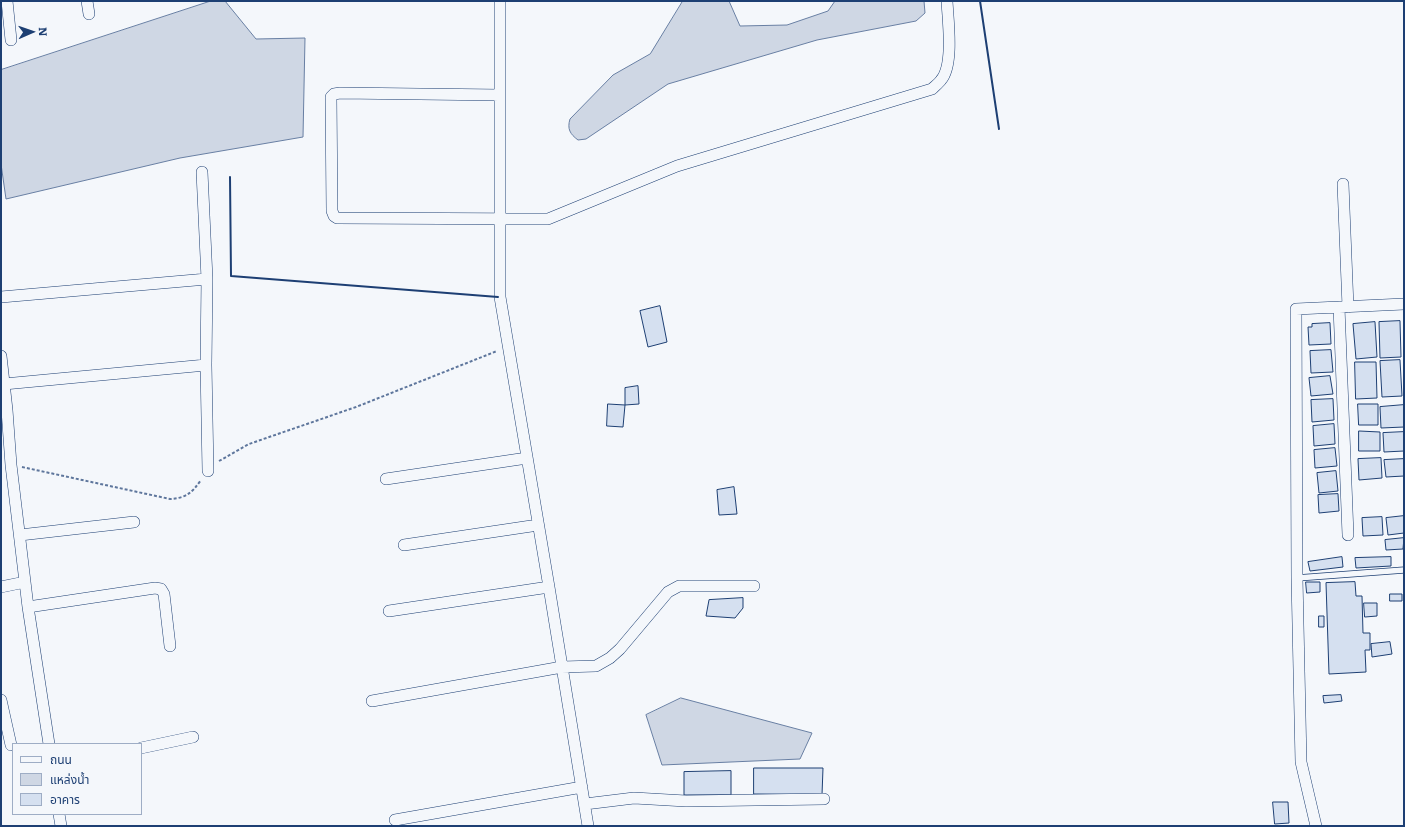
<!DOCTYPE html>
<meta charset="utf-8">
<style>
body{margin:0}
#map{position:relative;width:1405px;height:827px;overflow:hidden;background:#f4f7fb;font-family:Literata,"Noto Sans Thai",serif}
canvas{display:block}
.frame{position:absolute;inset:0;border:2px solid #1d3f73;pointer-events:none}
.legend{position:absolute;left:12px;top:743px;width:130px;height:72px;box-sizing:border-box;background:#f4f7fb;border:1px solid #9eadc5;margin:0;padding:5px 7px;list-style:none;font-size:12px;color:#1d3f73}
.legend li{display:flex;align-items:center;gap:8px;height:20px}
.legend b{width:20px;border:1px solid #9eadc5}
.north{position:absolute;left:12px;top:12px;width:40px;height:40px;-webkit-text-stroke:3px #f4f7fb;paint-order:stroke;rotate:88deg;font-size:11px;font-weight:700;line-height:16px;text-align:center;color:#1d3f73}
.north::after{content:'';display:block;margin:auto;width:14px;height:18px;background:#1d3f73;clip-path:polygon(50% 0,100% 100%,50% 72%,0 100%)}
</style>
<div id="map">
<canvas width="1405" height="827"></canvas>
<div class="frame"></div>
<ul class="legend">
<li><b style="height:5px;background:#f4f7fb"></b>ถนน</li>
<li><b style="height:11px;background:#cfd7e4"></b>แหล่งน้ำ</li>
<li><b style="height:11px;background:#d5e0f0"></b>อาคาร</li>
</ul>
<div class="north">N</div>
</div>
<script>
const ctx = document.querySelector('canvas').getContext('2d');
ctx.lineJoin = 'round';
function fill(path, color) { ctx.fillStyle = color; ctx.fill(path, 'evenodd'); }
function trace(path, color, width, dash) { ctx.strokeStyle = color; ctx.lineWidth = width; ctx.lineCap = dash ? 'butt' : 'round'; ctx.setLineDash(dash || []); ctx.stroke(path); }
const water = new Path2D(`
 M211,1H225L256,39L305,38L303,137L180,158L6,199L1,164V70Z
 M683,1H729L740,26L787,25L828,11L835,1H924L925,13L916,21L817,40L668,84L586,139L578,140C570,134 567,129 570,119L613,75L650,54Z
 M681,698L812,733L800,759L662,765L646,715Z`);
fill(water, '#cfd7e4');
trace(water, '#687fa3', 1);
const building = new Path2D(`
 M660,306L667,342L648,347L640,311Z
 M1400,321L1401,357L1380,358L1379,322Z
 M1375,322L1377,357L1356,359L1353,324Z
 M1330,323L1331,344L1309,345L1308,327H1312V324Z
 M1331,350L1333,372L1311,373L1310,351Z
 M1400,360L1402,396L1382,397L1380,361Z
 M1355,362H1376L1377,398L1356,399Z
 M1330,376L1333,394L1311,396L1309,378Z
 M638,386L639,404L625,405V388Z
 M1333,399L1334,420L1312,422L1311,400Z
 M608,404L625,405L623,427L607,426Z
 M1358,404H1378V425H1359Z
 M1404,405V427L1381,428L1380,407Z
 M1334,424L1335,444L1314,446L1313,426Z
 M1359,431L1380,432V451H1359Z
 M1404,432V451L1384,452L1383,433Z
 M1335,448L1337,466L1315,468L1314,450Z
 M1381,458L1382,478L1359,480L1358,459Z
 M1404,459V476L1386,477L1384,460Z
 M1336,471L1338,491L1319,493L1317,473Z
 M734,487L737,514L719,515L717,490Z
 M1338,494L1339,511L1319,513L1318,495Z
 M1404,516V533L1388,535L1386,518Z
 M1382,517L1383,535L1363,536L1362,518Z
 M1404,538L1403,549L1386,550L1385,540Z
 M1342,557L1343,567L1310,571L1308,562Z
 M1391,557V566L1356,568L1355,558Z
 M1306,582H1320V592L1307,593Z
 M1355,582L1356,596H1362L1363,633H1370V650H1365L1366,672L1329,674L1326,583Z
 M1390,594H1402V601H1390Z
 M743,598V608L735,618L706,616L709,600Z
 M1364,603H1377V616L1365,617Z
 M1319,616H1324V627H1319Z
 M1390,642L1392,654L1372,657L1371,644Z
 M1341,695L1342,701L1324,703L1323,696Z
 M754,768H823L822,795L754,794Z
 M731,771V795H684V772Z
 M1273,802H1288L1289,823L1275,824Z`);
fill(building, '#d5e0f0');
trace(building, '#1d3f73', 1);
const lane = new Path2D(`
 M1297,578L1404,570`);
const street = new Path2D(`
 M7,1L11,40
 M87,1L89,14
 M500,1V297L549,587L588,826
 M500,95L340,93L334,94L331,97L332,211L334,216L337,218L548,219L677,166L932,89C935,86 939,83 941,80C954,65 948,21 947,1
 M202,172L207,279L206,365L208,471
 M1343,184L1348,307
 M1,297L207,279
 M1339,307L1348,535
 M1,356L7,410L11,465L28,607L49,744
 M4,384L206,365
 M386,479L527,458
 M20,535L134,522
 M404,545L538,525
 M1,587L25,582
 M28,607L155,588L161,589L164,594L170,646
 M389,611L549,587
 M1,700L11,745
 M372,701L562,667L596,666L610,658L620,649L668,592L679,586H754
 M141,748L193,737
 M585,804L634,798L686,801L824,799
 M59,814L61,826
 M395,820L582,787
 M1316,826L1301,762L1297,578L1296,309L1404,304`);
trace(lane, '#1d3f73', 7);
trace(street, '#1d3f73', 12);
trace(new Path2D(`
 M219,461L249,444L356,407L497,351
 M22,467L170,499C186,498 192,493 201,480`), '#5e769c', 2, [3, 2]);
trace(lane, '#f4f7fb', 5.5);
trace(street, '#f4f7fb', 11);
trace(new Path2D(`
 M980,1L999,129
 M230,177L231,276L498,297`), '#1d3f73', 2);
</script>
